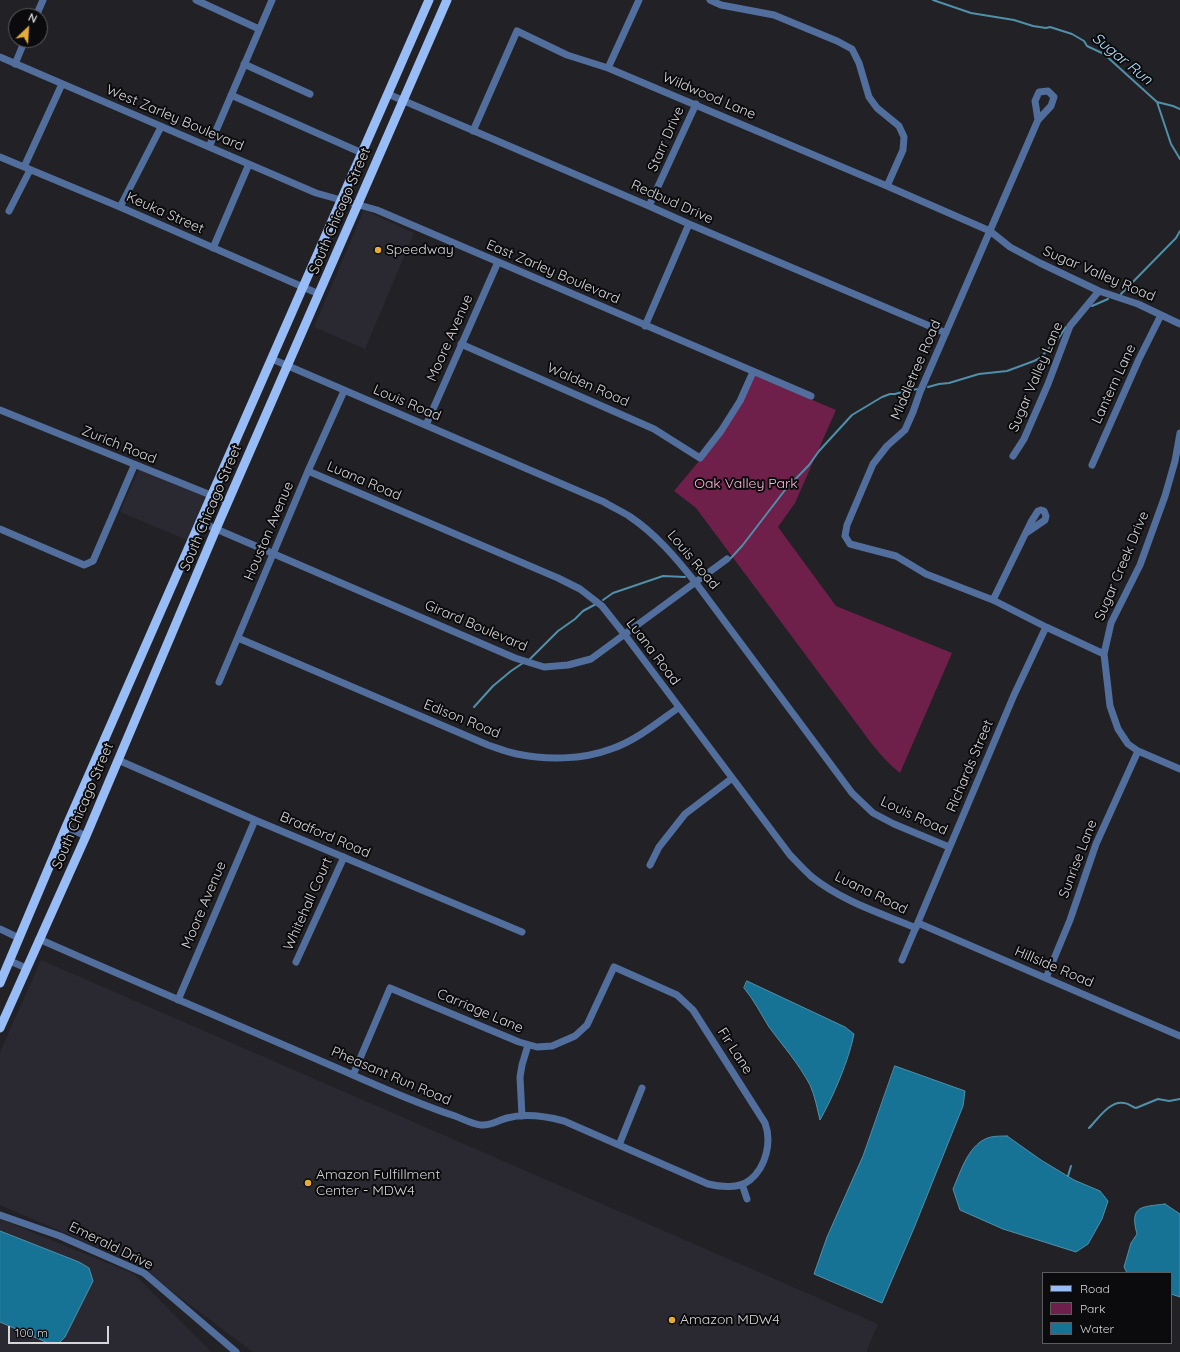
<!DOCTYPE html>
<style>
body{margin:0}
#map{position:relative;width:1180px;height:1352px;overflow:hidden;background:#222125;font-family:Quicksand,sans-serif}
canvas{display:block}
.legend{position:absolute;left:1042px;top:1272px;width:130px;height:72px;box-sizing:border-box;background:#0b0b0d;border:1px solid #5c5c5e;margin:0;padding:5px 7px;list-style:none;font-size:12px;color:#d6d5d8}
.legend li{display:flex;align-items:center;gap:8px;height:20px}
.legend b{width:20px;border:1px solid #5c5c5e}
.north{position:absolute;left:8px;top:8px;width:40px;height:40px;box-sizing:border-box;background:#0b0b0d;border:1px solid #5c5c5e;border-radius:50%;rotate:25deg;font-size:11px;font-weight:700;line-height:16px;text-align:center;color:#d6d5d8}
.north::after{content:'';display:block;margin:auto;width:14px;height:18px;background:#e5ad36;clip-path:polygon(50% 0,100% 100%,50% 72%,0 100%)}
.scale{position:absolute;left:8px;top:1326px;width:101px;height:18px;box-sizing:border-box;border:2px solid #d6d5d8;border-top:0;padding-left:5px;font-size:12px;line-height:14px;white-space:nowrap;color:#d6d5d8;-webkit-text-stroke:3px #0b0b0d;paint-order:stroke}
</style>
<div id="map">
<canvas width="1180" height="1352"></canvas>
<ul class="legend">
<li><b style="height:5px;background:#98bcf6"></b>Road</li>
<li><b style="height:11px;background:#6e1f4a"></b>Park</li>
<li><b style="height:11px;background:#177396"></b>Water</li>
</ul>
<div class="north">N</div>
<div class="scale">100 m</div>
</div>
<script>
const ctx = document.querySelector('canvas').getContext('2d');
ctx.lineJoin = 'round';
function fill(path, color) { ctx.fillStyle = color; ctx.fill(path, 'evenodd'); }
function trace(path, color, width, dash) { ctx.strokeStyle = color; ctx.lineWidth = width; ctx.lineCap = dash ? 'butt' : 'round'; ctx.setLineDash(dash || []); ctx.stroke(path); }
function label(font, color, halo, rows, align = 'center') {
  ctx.font = font + ' Quicksand,sans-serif'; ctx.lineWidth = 4; ctx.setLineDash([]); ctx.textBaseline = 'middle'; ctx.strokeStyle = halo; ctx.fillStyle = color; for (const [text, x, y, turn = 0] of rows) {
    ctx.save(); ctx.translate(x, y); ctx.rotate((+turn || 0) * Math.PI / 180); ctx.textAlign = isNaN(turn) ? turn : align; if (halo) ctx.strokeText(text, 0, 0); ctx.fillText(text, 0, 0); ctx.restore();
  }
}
fill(new Path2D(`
 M364,210L414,233L365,349L314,327Z
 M139,469L208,497L189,541L120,512Z
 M41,960L878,1324L866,1352H253L134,1263L0,1205V1052Z
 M0,1219L134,1274L211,1352H0Z`), '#2a2932');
fill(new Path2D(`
 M754,375L836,410L795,503L778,527L836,606L952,653L900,773C884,760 872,745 860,728L696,508L674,491L724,431Z`), '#6e1f4a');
const water = new Path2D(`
 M747,981L845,1027L854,1034C849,1060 833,1097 820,1120C817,1108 815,1096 810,1085C799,1064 783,1046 769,1027C761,1014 754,1000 744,988Z
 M895,1066L965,1091L963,1106L914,1228L882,1303L814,1274L827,1237L863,1156Z
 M1007,1136L1041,1160L1074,1180L1100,1191L1108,1201L1102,1219L1088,1244L1076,1252L1003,1229L960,1210L953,1189C961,1171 969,1142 991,1137C996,1136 1002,1136 1007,1136Z
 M1165,1204L1180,1214V1297L1171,1294V1273H1127L1124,1267L1131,1243L1137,1234C1129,1205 1142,1207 1165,1204Z
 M0,1231L79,1262L89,1268L93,1281L65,1337L59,1343H48L0,1322Z`);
fill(water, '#177396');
trace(water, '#5090aa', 1);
trace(new Path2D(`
 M933,0L971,13L1014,20L1033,26L1046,28L1050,27L1072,34L1084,41L1087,46L1104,54L1157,102L1173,106L1180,109
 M1157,102L1171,144L1180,159
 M1121,294L1176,238L1180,231
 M1092,306L1108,299
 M928,387L939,384L949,383L979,374L1007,371L1034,361L1040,358L1058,339L1066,327
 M730,559L742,546L785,490L809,465L819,451L852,415L882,397L890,394H895L909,390L920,389
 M603,600L613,593L663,576L685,577
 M529,660L558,631L575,619L583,611L596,604
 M474,707L493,686L511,671L523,663
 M1089,1128C1098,1119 1110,1100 1124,1103C1128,1103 1132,1107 1136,1108L1158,1099L1169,1101L1180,1099
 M1068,1176L1071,1166`), '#5090aa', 2);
trace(new Path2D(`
 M196,0L259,29
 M710,0L721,5L774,15L837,41L852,49L859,63L869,97L877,108L899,126L904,137L903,150L887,186
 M36,16L43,0
 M0,57L316,193L377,210L811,396
 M15,64L25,40
 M244,64L310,94
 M608,68L639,0
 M388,94L649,206L689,224L946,333
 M231,95L362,153
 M1038,120L1035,101L1039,92L1048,91L1054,97L1051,106L1038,120L920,392L913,412L905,430L887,446L873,464L847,525L845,536L850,544L896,556L926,574L993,600L1046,627L1104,654
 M473,131L517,31L567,55L608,68L887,186L990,231L1010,247L1040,263L1099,291L1138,304L1180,324
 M209,147L272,0
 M0,157L120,207L319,294
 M24,167L62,84
 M649,206L696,104
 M120,207L161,127
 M9,211L30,170
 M213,248L249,164
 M645,326L689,224
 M461,344L654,429L700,458L721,431L740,401L753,372
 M272,359L604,502C612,507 621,511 629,516C656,534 676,558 696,583L852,793L873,813L894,824L949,847
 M0,410L228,502
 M426,425L498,262
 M1180,433L1175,461L1165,496L1140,565L1111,623L1104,654L1110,706L1118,729L1128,744L1138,751L1180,769
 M1013,456L1024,439L1048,384L1070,326L1099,291
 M1092,465L1139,359L1161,315
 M308,471L558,578L580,589L602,606L625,635L790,855C797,862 804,870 812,877C842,901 880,913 916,928
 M200,522L515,658L544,667L568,665L591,659L727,559
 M0,529L84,565L93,561L134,466
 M993,600L1031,522L1038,511L1041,510L1044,511L1046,516L1045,520L1026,533
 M238,638L488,745C497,748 507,752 517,754C546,760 582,760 611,749C635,741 657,723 678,708
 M219,682L308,471L344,391
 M118,760L255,820L522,932
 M66,827L86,836
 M650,865L659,847L685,814L731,779
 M918,923L1180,1036
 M0,929L19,938
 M39,939C138,983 238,1025 337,1068C376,1085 415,1103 455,1116C463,1119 472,1124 481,1125C490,1126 499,1120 507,1118C526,1113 545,1116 564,1121L708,1184C720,1187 739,1189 750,1180C766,1167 772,1142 765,1123L693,1010L677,995L614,967L587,1025L575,1036L552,1046L537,1047L519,1042L390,988L353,1075
 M902,960L1014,695L1046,627
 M10,961L26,968
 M296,962L344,857
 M1046,978L1070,920L1096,844L1138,751
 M178,1000L255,820
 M522,1116L520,1077L522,1065L528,1045
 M619,1145L642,1088
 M742,1184L747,1199
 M0,1215L60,1236L144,1273L236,1352`), '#516e9d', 7);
trace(new Path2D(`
 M0,983L66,827L429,0
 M0,1028L86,836L216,529L447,0`), '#98bcf6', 9);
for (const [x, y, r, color] of [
 [378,250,4,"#e5ad36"],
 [308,1183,4,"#e5ad36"],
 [672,1320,4,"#e5ad36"]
]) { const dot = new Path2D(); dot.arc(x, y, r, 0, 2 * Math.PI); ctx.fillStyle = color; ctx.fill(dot); trace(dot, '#0b0b0d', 1.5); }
label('14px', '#d6d5d8', '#0b0b0d', [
 ["Wildwood Lane",709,96,23],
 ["West Zarley Boulevard",175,118,23],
 ["Starr Drive",666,139,-66],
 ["Redbud Drive",672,202,24],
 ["South Chicago Street",340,211,-67],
 ["Keuka Street",165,213,24],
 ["East Zarley Boulevard",553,272,23],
 ["Sugar Valley Road",1099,274,23],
 ["Moore Avenue",450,338,-66],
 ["Middletree Road",916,370,-67],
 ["Sugar Valley Lane",1036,377,-67],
 ["Lantern Lane",1114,384,-65],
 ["Walden Road",588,385,24],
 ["Louis Road",407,403,23],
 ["Zurich Road",119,445,22],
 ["Luana Road",364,481,23],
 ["South Chicago Street",211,508,-67],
 ["Houston Avenue",269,531,-67],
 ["Louis Road",693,560,50],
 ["Sugar Creek Drive",1122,566,-67],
 ["Girard Boulevard",476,626,23],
 ["Luana Road",653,652,53],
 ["Edison Road",462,719,22],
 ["Richards Street",970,766,-67],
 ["South Chicago Street",83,806,-67],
 ["Louis Road",914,816,25],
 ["Bradford Road",325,835,23],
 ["Sunrise Lane",1078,859,-69],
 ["Luana Road",871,893,26],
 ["Whitehall Court",308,904,-66],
 ["Moore Avenue",204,905,-67],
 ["Hillside Road",1054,967,23],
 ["Carriage Lane",480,1011,23],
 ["Fir Lane",735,1051,57],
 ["Pheasant Run Road",391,1076,23],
 ["Emerald Drive",111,1246,26]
]);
label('14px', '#d6d5d8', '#0b0b0d', [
 ["Speedway",386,250],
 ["Amazon Fulfillment",316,1175],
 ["Center - MDW4",316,1191],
 ["Amazon MDW4",680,1320]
], 'left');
label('14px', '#fdb6d5', '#0b0b0d', [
 ["Oak Valley Park",746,484]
]);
label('italic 15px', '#b1e2fa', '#0b0b0d', [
 ["Sugar Run",1122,59,39]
]);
</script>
